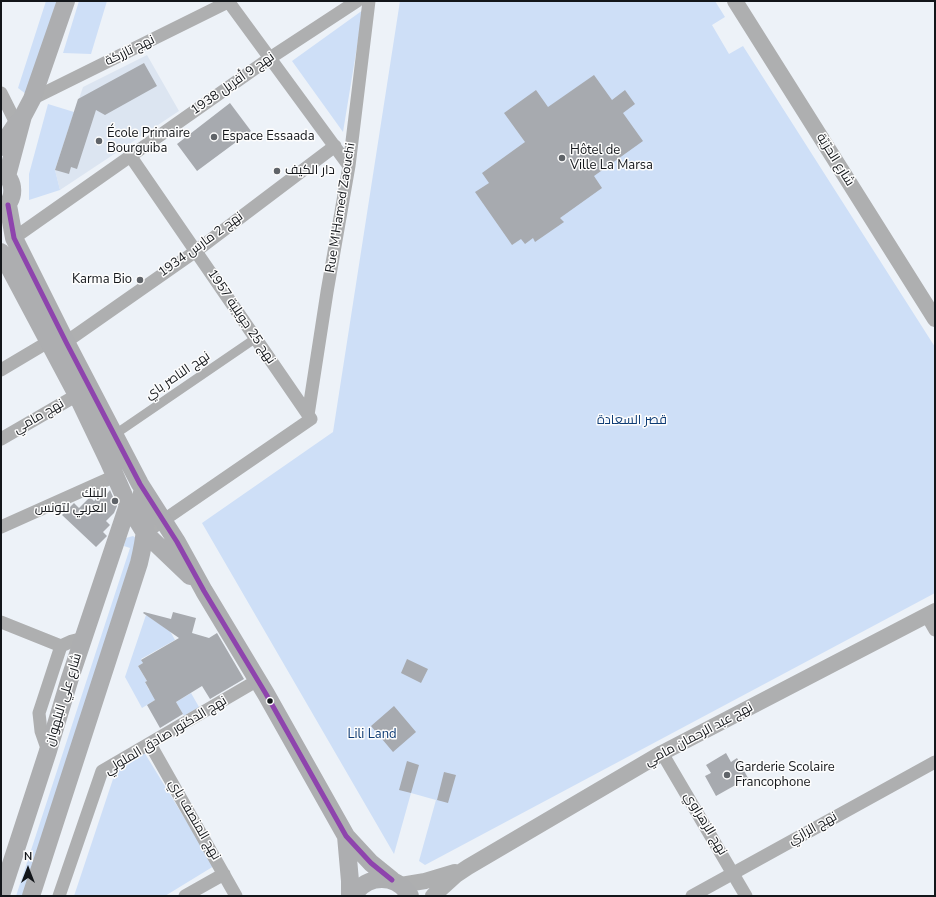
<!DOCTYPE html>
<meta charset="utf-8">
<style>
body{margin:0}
#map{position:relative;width:936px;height:897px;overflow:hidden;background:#edf2f8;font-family:"Nunito Sans",sans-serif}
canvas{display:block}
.frame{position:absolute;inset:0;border:2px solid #13161a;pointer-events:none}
.north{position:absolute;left:8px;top:849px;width:40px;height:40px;-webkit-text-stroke:3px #fdfdfd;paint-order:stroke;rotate:0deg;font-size:11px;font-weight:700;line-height:16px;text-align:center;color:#13161a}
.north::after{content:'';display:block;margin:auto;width:14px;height:18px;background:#13161a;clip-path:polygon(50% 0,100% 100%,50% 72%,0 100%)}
</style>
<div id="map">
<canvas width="936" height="897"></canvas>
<div class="frame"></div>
<div class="north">N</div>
</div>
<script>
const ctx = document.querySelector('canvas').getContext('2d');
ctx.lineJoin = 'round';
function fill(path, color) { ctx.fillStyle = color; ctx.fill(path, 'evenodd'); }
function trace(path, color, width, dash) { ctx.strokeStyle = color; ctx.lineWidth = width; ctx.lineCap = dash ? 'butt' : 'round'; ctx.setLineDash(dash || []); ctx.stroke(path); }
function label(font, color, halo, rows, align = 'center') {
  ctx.font = font + ' "Nunito Sans",Cairo,sans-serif'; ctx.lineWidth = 3; ctx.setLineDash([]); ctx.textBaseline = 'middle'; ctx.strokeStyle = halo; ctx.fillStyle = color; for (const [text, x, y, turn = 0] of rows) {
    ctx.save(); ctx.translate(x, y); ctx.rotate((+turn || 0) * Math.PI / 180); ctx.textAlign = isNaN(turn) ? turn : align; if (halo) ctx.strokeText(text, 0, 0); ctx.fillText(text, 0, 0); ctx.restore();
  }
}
fill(new Path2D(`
 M147,55L179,111L60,190L55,170L83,87Z`), '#dce5f1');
fill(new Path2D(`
 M46,1H60L30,97L18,88Z
 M79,1H107L91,54L63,53Z
 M400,1H715L725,17L712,25L729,54L743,46L935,347V593L425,865L419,861L436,800L411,793L394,854L202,523L333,432Z
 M363,10L343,132L292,61Z
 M48,104L74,112L55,170L60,190L29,200V174Z
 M133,536L136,538L137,541L23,896H16L130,548L124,546L126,538Z
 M146,615L170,631L175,640L141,659L143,663L138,666L147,681L145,682L149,690L170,691L142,708L125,677Z
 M191,693L199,707L184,716L176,702Z
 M144,752L214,866L165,896H74L116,770Z`), '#cedff7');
fill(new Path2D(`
 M144,63L157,86L105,115L96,110L77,169L71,167L69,174L55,170L78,99Z
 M594,75L612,100L625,90L635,104L623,113L643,141L594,176L602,188L560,218L564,222L535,242L533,238L525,244L521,239L512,245L475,192L489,183L482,173L525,142L504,113L536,90L548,107Z
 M230,103L251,131L197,171L177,144Z
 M110,490L117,506L114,513L106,521L110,525L103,532L107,536L96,547L62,515L74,503L79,508L90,497L94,501L104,491L107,494Z
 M144,612L171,619L173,612L196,618L192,633L209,638L217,633L244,679L210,699L202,686L176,702L183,714L160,728L147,705L155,700L145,682L147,681L138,666L143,663L141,660L179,638L143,613Z
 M407,659L428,669L421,683L401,673Z
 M394,706L416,732L393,752L371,726Z
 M726,753L731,762L737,758L748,778L716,796L705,776L711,773L706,765Z
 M407,761L419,765L411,793L399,790Z
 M444,772L456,775L448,803L437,800Z`), '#a7aaaf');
trace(new Path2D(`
 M114,435L256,338`), '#aeafb0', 9);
trace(new Path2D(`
 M228,1L349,166
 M1,93L16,123L21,126
 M32,99L228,2
 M131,157L311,419L145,533
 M14,238L270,58L357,1
 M66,342L196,251L335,146
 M1,370L48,342
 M308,415L327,292L349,166L369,1
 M1,439L77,395
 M1,527L115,476
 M927,616L935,630
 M1,622L61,646
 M150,744L236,896
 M48,751L41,731L39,713L61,646L72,641L84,638
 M662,753L746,896
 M59,896L102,771L258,680
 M185,896L224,874
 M692,896L935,762`), '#aeafb0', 13);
trace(new Path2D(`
 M735,1L935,319
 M401,885L425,881L455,872
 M433,896L456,875L468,867L662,753L935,611`), '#aeafb0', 16);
trace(new Path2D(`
 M1,147L17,123
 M1,171C16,180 16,201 1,210
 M7,176L23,116L32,99L66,1
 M8,205L14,238L66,342L140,484L177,542L204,591L266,694L346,836L371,863L392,880
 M1,252L77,395L109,462L128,505L145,533L190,576
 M346,836L350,881V896
 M1,895L48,751L70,678L128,505
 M31,896L139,563C145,538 148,519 142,493
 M353,896C367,874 396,873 410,896`), '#adaeb0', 18);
trace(new Path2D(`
 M8,205L14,238L66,342L140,484L177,542L204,591L266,694L346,836L371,863L392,880`), '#8e44ad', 5);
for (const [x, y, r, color] of [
 [214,137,4,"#5f6368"],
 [99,141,4,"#5f6368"],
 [562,158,4,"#5f6368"],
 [277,171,4,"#5f6368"],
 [140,280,4,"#5f6368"],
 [115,501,4,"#5f6368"],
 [270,701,3.5,"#13161a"],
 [727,775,4,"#5f6368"]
]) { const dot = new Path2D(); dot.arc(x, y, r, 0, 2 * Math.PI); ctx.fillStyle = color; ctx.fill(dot); trace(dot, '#fdfdfd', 1.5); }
label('13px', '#13161a', '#fdfdfd', [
 ["نهج تازركة",130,51,-26],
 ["نهج 9 أفريل 1938",233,84,-35],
 ["شارع الحرّيّة",835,160,58],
 ["Rue M'Hamed Zaouchi",341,208,-81],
 ["نهج 2 مارس 1934",201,245,-36],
 ["نهج 25 جويلية 1957",241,317,56],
 ["نهج الناصر باي",178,376,-34],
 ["نهج مامي",39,417,-30],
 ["شارع علي البلهوان",64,700,-73],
 ["نهج عبد الرحمان مامي",699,735,-28],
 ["نهج الدكتور صادق الملولي",166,736,-31],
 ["نهج المنصف باي",194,820,60],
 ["نهج الزهراوي",705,824,59],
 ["نهج الرازي",813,829,-29]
]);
label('13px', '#13161a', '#fdfdfd', [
 ["École Primaire",107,134],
 ["Bourguiba",107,149],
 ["Espace Essaada",222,137],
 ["Hôtel de",570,151],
 ["Ville La Marsa",570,166],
 ["دار الكيف",285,171],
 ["Karma Bio",132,280,"right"],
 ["البنك",107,494,"right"],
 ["العربي لتونس",107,509,"right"],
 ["Garderie Scolaire",735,768],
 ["Francophone",735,783]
], 'left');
label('13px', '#0d3b74', '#fdfdfd', [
 ["قصر السعادة",632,421],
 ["Lili Land",372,735]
]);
</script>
